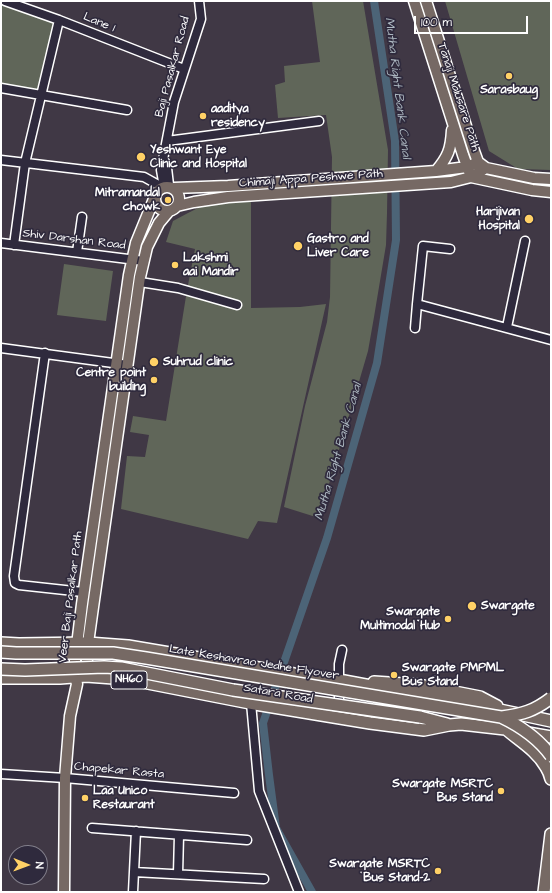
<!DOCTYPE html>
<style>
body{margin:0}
#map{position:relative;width:552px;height:893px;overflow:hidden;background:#403845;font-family:"Architects Daughter",sans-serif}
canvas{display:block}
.frame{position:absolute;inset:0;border:2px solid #fff;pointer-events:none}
.north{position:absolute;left:8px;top:845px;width:40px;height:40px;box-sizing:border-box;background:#2f2a3d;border:1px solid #827f8b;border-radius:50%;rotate:91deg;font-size:11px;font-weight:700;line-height:16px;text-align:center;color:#fff}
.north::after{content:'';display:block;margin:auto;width:14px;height:18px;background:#ffd166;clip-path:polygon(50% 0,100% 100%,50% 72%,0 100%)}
.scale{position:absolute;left:414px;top:16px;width:114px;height:18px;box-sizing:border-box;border:2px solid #fff;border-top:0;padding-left:5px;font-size:12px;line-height:14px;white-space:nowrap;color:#fff;-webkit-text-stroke:3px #2f2a3d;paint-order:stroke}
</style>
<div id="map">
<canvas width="552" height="893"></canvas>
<div class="frame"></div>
<div class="north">N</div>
<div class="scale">100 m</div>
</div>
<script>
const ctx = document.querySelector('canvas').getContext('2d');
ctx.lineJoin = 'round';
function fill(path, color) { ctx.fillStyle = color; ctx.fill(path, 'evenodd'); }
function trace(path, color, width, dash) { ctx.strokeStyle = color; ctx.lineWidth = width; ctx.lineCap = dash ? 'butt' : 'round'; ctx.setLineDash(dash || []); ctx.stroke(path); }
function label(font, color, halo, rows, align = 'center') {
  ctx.font = font + ' "Architects Daughter",sans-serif'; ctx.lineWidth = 3.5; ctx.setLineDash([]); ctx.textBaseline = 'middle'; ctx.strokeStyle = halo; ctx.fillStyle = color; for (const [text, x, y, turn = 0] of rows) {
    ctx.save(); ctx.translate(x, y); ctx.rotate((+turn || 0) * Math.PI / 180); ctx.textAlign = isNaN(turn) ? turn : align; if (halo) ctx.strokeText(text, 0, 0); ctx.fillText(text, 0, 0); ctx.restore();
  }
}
fill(new Path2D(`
 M1,1H5L59,20L41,95L1,88Z
 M312,1H363L388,150L387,213L386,245L374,317L368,351L319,518L284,507L305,406L327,322L330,297L332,157L326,115L278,118L275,85L285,82L284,66L320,62Z
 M445,1H551V170L518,169L489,151Z
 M251,200V308L300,307L326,304L277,523L258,521L248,539L121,509L127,456L145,457L149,435L130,432L133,416L166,421L187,290L195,249L166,242L173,221L188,213L206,204Z
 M64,264L113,271L106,321L57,315Z`), '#606659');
trace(new Path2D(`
 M312,892L276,828L269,775L263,723L327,538L377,363L396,240L395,141L374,1`), '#4c6477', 8);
const minor = new Path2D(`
 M5,1L59,20L184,69
 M1,88L127,110
 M167,141L319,121
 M1,160L144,177L162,187
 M162,163L167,168L169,185
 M164,187L161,170L174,102L201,19L199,1
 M1,243L144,261
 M14,245L25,163L59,20
 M77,252L82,217
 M140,282L178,288L237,305
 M417,304L423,246L450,249
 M507,327L525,241
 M415,328L417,304L551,340
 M1,348L128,365
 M45,353L14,576L15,583L19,585L83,592
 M339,699V664L342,650
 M251,703L259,791L299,892
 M1,774L65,778L234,793
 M92,828L247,840
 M134,872L264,879
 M178,874L179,835
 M133,892L136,831`);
const major = new Path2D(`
 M414,1L463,155L471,177L532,190L551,192
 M426,1L474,151L478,162L486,168L534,178L551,179
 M436,171C448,157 451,149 452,130
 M155 199a12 12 0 1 1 24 0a12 12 0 1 1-24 0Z
 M174,188L228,186L436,171L467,167L478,162
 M177,206L194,202L228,197L451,182L471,177L486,168
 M86,676L88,643L93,607L140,277L147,247L159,223L169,211
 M77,684L75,677V661L82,604L129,275L136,243L154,199
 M64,892L65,778L70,716L77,684`);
const highway = new Path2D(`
 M1,643L19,644L88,643L128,646L294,674L344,681L495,709L551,721
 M1,678H60L86,676L127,679L255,704L370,723L424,730L449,725L461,724L505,729L551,737
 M374,682L419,685L480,697L497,706
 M420,717L447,724
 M507,730C520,741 537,751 546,767C548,770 550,775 551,779
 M544,892L551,834`);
trace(minor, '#fff', 11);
trace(major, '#fff', 13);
trace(highway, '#fff', 14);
trace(minor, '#2f2a3d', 8);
trace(major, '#766964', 10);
trace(highway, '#766964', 11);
const highwayBridge = new Path2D(`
 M1,652L16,653H113L146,658L501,717C520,726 538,738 551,756
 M1,669L25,670L104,667L121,668L233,690L420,717
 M502,717C523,714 534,711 551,698`);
trace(highwayBridge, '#fff', 14, []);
trace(highwayBridge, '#766964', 11);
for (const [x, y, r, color] of [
 [509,76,4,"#ffd166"],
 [203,116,4,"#ffd166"],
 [141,157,5,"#ffd166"],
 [168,200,4,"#ffd166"],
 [529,219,5,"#ffd166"],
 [298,246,5,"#ffd166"],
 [175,265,4,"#ffd166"],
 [154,362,5,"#ffd166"],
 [154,380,4,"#ffd166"],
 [472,606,5,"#ffd166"],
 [448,619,4,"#ffd166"],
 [394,675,4,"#ffd166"],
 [501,791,4,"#ffd166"],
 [85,798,4,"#ffd166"],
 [438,871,4,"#ffd166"]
]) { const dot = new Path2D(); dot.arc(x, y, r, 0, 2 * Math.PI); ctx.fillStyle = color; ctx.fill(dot); trace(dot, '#2f2a3d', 1.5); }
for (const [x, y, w] of [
 [129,680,36]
]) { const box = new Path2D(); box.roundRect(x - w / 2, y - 9, w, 18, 3); ctx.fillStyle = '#2f2a3d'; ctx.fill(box); trace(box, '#fff', 1); }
label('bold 11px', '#fff', null, [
 ["NH60",129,680]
]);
label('12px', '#fff', '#2f2a3d', [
 ["Lane 1",99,23,22],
 ["Baji Pasalkar Road",173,67,-75],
 ["Tanaji Malusare Path",458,97,72],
 ["Chimaji Appa Peshwe Path",311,179,-4],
 ["Shiv Darshan Road",74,240,7],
 ["Veer Baji Pasalkar Path",71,597,-83],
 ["Late Keshavrao Jedhe Flyover",254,663,9],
 ["Satara Road",278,694,10],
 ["Chapekar Rasta",119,771,5]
]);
label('bold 12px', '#fff', '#2f2a3d', [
 ["Sarasbaug",509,90,"center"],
 ["aaditya",211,109],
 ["residency",211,123],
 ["Yeshwant Eye",150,150],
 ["Clinic and Hospital",150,164],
 ["Mitramandal",160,193,"right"],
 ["chowk",160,207,"right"],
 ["Harijivan",520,212,"right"],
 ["Hospital",520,226,"right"],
 ["Gastro and",307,239],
 ["Liver Care",307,253],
 ["Lakshmi",183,258],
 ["aai Mandir",183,272],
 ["Suhrud clinic",163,362],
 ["Centre point",146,373,"right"],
 ["building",146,387,"right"],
 ["Swargate",481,606],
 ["Swargate",440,612,"right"],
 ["Multimodal Hub",440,626,"right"],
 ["Swargate PMPML",402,668],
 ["Bus Stand",402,682],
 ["Swargate MSRTC",493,784,"right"],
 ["Bus Stand",493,798,"right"],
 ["Laa Unico",93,791],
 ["Restaurant",93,805],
 ["Swargate MSRTC",430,864,"right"],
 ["Bus Stand-2",430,878,"right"]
], 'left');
label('italic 13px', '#aeb9c2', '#2f2a3d', [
 ["Mutha Right Bank Canal",397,88,83],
 ["Mutha Right Bank Canal",339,452,-74]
]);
</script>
